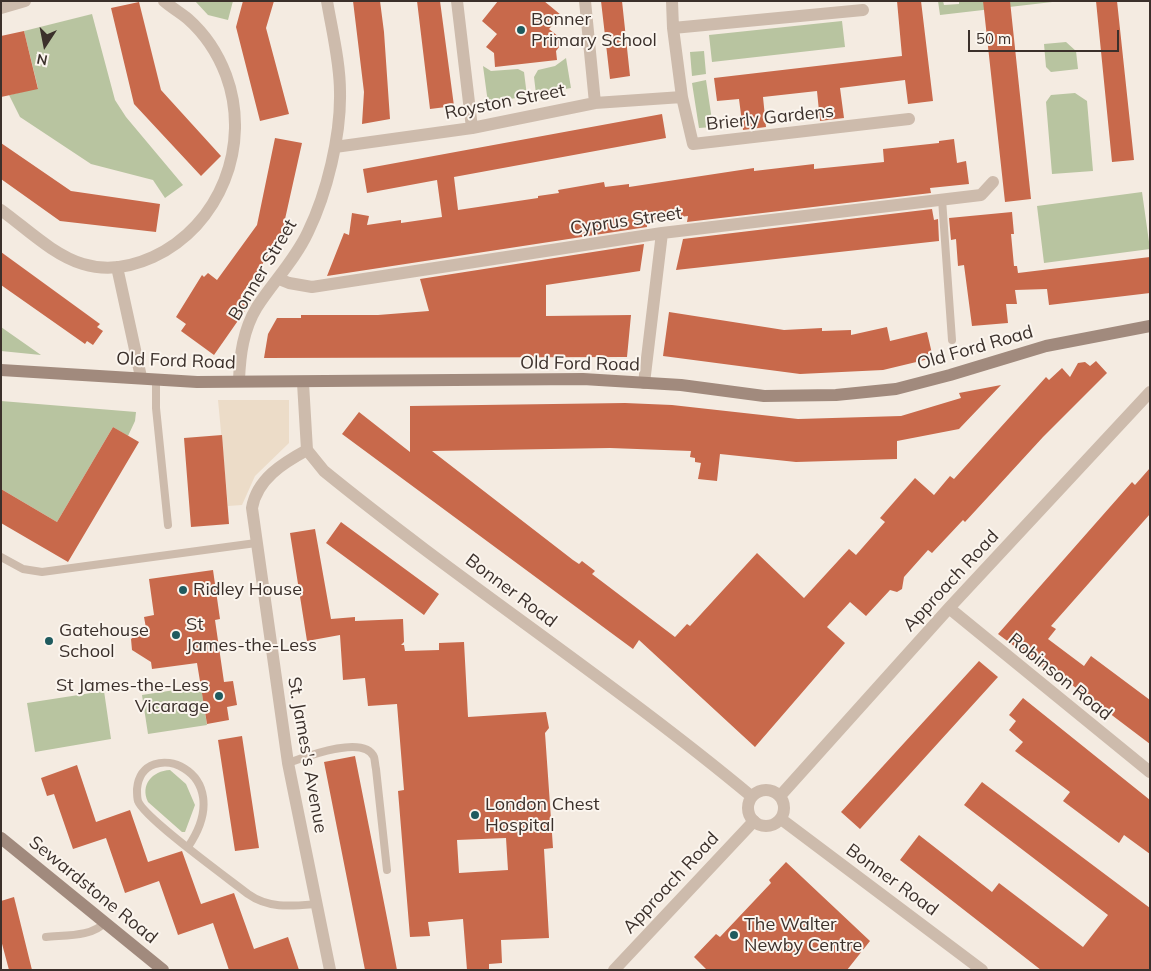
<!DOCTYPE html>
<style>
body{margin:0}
#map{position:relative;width:1151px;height:971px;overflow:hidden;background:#f4ebe1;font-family:Mulish,sans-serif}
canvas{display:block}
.frame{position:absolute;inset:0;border:2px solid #3b302b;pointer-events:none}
.north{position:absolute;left:20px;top:20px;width:50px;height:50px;-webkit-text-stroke:4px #fbf5ee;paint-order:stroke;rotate:191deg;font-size:14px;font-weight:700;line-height:20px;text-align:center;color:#3b302b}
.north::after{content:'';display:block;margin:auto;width:18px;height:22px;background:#3b302b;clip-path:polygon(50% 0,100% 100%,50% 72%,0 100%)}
.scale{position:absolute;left:968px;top:30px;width:151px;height:22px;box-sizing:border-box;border:2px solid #3b302b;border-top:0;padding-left:6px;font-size:15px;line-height:18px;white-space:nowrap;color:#3b302b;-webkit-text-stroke:4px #fbf5ee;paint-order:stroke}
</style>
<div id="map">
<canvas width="1151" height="971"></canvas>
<div class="frame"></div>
<div class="north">N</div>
<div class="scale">50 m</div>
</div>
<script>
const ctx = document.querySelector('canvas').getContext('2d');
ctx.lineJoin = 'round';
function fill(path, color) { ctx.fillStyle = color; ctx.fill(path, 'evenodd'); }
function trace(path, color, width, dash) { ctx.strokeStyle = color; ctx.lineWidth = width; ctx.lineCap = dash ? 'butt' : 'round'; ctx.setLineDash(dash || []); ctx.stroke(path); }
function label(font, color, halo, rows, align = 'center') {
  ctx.font = font + ' Mulish,sans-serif'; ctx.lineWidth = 4; ctx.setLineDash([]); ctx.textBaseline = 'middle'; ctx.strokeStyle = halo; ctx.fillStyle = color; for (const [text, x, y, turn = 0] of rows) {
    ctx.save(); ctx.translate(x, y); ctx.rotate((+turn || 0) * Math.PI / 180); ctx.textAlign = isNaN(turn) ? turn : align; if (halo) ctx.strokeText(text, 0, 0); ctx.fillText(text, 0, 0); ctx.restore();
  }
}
fill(new Path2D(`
 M195,1H233L228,20L208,15Z
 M938,1H943L944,5L959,4V1H1061L940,15Z
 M92,14L115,100L126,117L183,185L165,198L153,180L91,164L20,117L9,95L38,88L24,31Z
 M842,21L845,47L712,62L709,35Z
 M1066,42L1076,51L1078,69L1051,72L1046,67L1044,44Z
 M704,51L706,74L692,76L690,52Z
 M566,58L571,88L536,94L534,77L538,70L555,66Z
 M483,66L491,71L518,69L524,72L527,96L488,103Z
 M706,80L713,127L699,128L692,83Z
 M1075,93L1087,101L1093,171L1052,174L1046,102L1051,95Z
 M1142,192L1150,249L1044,263L1037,206Z
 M1,327L41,355L1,351Z
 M1,401L136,412L135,421L128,436L113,427L57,522L1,489Z
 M201,686L207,725L148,734L142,695Z
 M104,691L111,739L35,752L27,703Z
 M170,770L186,784L195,805L185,832H182L148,802C140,785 152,771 170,770Z`), '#b8c4a0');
fill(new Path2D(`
 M218,400H289V443L255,476L242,505L228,506Z`), '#ecdcc8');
fill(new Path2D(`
 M243,1H274L266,28L289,114L260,121L236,27Z
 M353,1H380L384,32L390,119L362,124L364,92Z
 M417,1H440L454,106L430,109Z
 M498,1H544L561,15L549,29L564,41L556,51L557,60L495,67L494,53L486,47L497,34L482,21Z
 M601,1H622L630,76L610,79Z
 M897,1H921L933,101L908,104L905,80L840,88L844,118L820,121L817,91L763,97L766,127L743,130L739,99L717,101L714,78L902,56Z
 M983,1H1010L1031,199L1005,202Z
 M1096,1H1117L1134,160L1112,162Z
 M139,2L161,90L221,156L201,176L134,104L111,8Z
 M24,31L38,89L1,97V36Z
 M662,114L666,138L454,177L458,210L538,198V196L559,193L558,190L604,182L605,187L629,184V187L754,168V171L814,164V169L884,162L883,149L939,143V141L954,139L957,163L966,161L969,184L930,188L931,193L687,222L688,216L647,221V227L327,276L344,233L349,235L352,213L369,216L367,225L401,220V223L442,217L437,180L367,193L363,169Z
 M275,138L302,143L281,237L241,295L251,302L214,355L181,331L186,324L176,317L202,275L204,277L208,273L217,280L257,225Z
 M1,143L71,191L160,204L156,232L60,221L1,179Z
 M932,209L934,220L938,219L939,241L676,270L683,239Z
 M1012,212L1014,234H1011L1014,266H1017L1018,273L1150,257V293L1049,305L1047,289L1015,290L1017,304H1006L1008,323L972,326L964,265L958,266L956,239L951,240L949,218Z
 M644,244L640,271L546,285V316L631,315L627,357L264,358L268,334L277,318H301V315H378L429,311L420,279Z
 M1,252L100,324L97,327L103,331L93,345L87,341L85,344L1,285Z
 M669,312L784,330L822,328V331L851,330V335L887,327L890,341L927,332L933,358L883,370L800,374L663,356Z
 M1096,361L1107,373L1043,437L965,522L963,520L932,553L928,550L904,577L902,589L897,592L890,590L866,616L850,602L827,627L845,643L755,747L639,640L633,649L342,434L359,412L410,452V406L625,403L672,405L798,419L901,416L961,398L959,393L1001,385L959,429L897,441V459L796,462L720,454L717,481L698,479L701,463L695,462V458L690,457L691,451L610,448L432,451L573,560L579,564L582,561L595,571L592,574L675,637L687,624L690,626L757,553L804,598L849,549L856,555L885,522L880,518L915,478L934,495L950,476L954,479L1046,377L1049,380L1062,368L1070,377L1078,363L1085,362L1090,366Z
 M113,427L139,442L68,562L1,523V489L57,522Z
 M222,435L229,524L191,527L184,438Z
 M1150,468V514L1051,626L1056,629L1048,639L1084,666L1091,656L1150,700V744L1051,669L1049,672L998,634L1132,482L1135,485Z
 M341,522L439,594L424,615L326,543Z
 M315,529L331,619L355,617V621L403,619L404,642L401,645H404L405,651L439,650V643L464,642L468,717L546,712L549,728L545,733L553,848L544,849L549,938L501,940L502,963L489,964V970H467L463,919L428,922L430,936L410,937L398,791L404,790L397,704L368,706L365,678L343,680L340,635L307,641L290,533ZM506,838L508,870L459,873L457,840Z
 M213,570L220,619L215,620L224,682L233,681L237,705L227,707L229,720L207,724L197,663L152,669L151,662L132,650L131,639L146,628L144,617L154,615L149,579Z
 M979,661L998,677L860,829L841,812Z
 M1023,698L1150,800V854L1124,835L1119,843L1063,801L1070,792L1015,751L1023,742L1009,730L1016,721L1009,715Z
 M242,736L259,848L235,851L218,740Z
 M355,756L389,928L397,970H365L324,762Z
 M77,765L96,822L130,810L148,862L182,851L201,904L234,893L254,949L288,937L299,970H229L213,923L178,935L159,881L125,893L106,838L73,849L54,794L47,796L41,778Z
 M982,782L1150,908V970H1041L900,860L919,835L992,892L999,883L1083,947L1108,915L964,805Z
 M786,862L870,941L847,970H707L694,957L716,934L720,937L771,883L769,880Z
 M14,897L32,970H9L1,940V901Z`), '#c8694b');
trace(new Path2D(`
 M942,199L952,340
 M156,378V408L168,525
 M1,557L23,569L42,572L256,543
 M288,763C305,757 364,734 374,757C375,760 375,765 376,769L387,870
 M188,847C241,769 142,735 137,789C137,792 137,798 138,801C144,818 229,879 248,894C269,909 292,906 317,904
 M46,937C65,935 93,937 105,922`), '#cdbbac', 8);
trace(new Path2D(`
 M457,1L472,128
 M585,1L595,103
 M672,1L673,28L863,10
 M1,8L25,1
 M673,28L682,97L693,144L909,119
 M335,147L472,128L595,103L682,97
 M1,210C26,228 53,255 83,264C106,271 131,267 153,257C220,226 252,145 226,75C218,54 205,34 188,19C181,13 172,8 164,1
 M117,267L141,377
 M279,279L289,283L312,287L662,233L981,195L993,182
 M239,380C240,355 243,330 257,307C273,282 295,260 308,232C327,193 341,135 340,92C340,62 332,31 327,1
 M644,383L662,233
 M307,450C283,463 257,479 252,508L288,763L330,970
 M949,608L1150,772
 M780,796L949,608L1150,392
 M614,970L754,821`), '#cdbbac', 12);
trace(new Path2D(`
 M303,383L307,450L324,471C463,584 614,682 751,796
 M748 808a18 18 0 1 1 36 0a18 18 0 1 1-36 0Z
 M781,819L982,970`), '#cdbbac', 12);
trace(new Path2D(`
 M1,370L197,382L583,379L681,385L764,396L836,395L896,389L950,375L1046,346L1150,326
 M1,838L163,970`), '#a18a7d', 12);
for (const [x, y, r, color] of [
 [521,30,5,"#1f5a5e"],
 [183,590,5,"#1f5a5e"],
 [176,635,5,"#1f5a5e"],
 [49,641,5,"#1f5a5e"],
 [219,696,5,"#1f5a5e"],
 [475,815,5,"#1f5a5e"],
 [734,935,5,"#1f5a5e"]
]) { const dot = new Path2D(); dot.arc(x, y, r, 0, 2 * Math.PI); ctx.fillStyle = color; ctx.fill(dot); trace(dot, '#fbf5ee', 2); }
label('18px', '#3b302b', '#fbf5ee', [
 ["Bonner",531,20],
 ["Primary School",531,41],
 ["Ridley House",193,590],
 ["St",186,625],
 ["James-the-Less",186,646],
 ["Gatehouse",59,631],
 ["School",59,652],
 ["St James-the-Less",209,686,"right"],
 ["Vicarage",209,707,"right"],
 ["London Chest",485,805],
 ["Hospital",485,826],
 ["The Walter",744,925],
 ["Newby Centre",744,946]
], 'left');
label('18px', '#3b302b', '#fbf5ee', [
 ["Royston Street",505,102,-11],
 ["Brierly Gardens",770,118,-6],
 ["Cyprus Street",626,221,-8],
 ["Bonner Street",263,270,-59],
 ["Old Ford Road",975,348,-16],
 ["Old Ford Road",176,361,2],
 ["Old Ford Road",580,364,1],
 ["Approach Road",951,581,-47],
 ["Bonner Road",511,591,37],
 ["Robinson Road",1060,677,39],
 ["St. James's Avenue",307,755,80],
 ["Bonner Road",892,880,36],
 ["Approach Road",671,883,-47],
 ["Sewardstone Road",93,890,39]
]);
</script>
